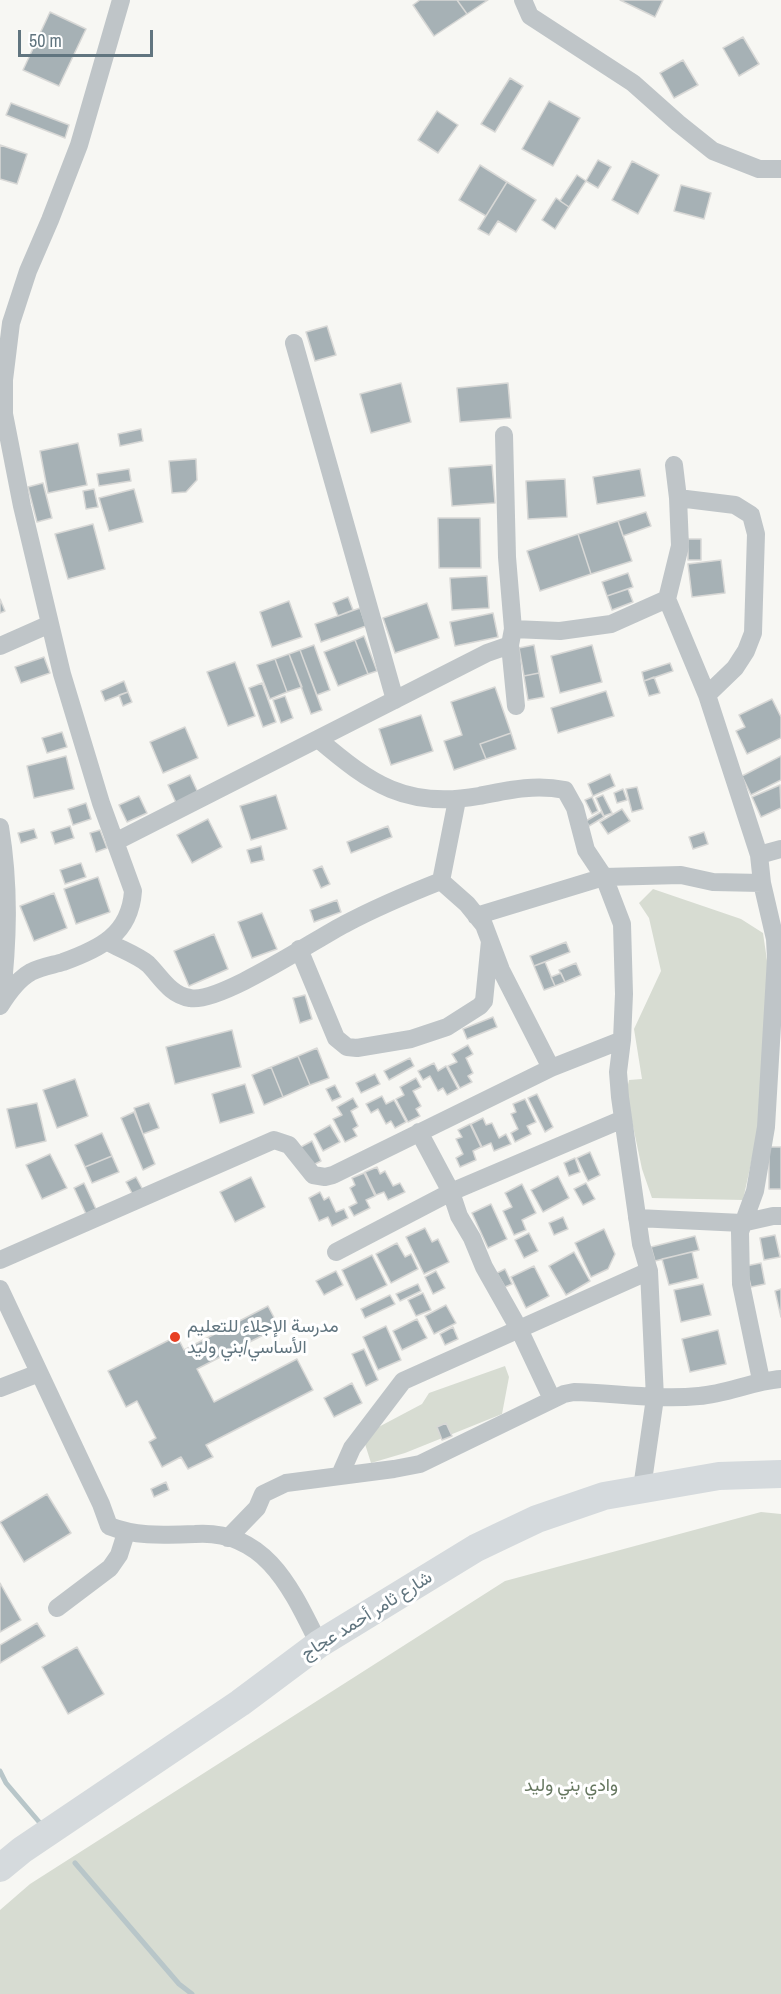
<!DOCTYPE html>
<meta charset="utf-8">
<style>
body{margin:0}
#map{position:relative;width:781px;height:1994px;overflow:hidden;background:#f7f7f3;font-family:"Archivo Narrow",sans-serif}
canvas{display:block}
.scale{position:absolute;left:18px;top:30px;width:135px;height:27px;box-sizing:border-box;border:3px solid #61757f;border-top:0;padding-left:8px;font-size:18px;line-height:21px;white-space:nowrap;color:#61757f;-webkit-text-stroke:4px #fff;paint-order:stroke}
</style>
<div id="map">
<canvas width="781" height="1994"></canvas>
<div class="scale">50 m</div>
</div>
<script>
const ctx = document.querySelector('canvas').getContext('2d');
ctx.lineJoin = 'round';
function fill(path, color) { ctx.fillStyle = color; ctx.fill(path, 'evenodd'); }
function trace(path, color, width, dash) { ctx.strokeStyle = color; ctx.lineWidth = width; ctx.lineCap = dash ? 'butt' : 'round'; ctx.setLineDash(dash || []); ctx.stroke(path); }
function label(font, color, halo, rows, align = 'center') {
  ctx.font = font + ' "Archivo Narrow",Vazirmatn,sans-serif'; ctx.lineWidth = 6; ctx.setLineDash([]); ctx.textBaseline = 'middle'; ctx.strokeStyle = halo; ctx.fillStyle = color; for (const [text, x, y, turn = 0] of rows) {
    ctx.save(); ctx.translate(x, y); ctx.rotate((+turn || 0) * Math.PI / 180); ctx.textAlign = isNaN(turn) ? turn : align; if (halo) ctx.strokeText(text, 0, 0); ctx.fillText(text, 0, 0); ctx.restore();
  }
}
fill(new Path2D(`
 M653,889L741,919L763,933L770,981L758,1131L743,1200L652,1198L642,1169L626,1093L629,1080L642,1079L634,1029L661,971L649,918L639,903Z
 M505,1366L509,1377L502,1414L405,1453L371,1463L365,1444L371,1431L422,1404L429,1393Z
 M761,1512L781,1514V1994H0V1910L30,1884L505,1581Z`), '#d7dcd2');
trace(new Path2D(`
 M0,1771L6,1783L40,1823
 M75,1863L179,1984L192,1994`), '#b8c6c9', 5);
const building = new Path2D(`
 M420,0H457L467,14L434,36L413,5Z
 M457,0H488L467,14Z
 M620,0H663L655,17Z
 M50,12L86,29L59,86L23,70Z
 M743,37L759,64L739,76L723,48Z
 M683,60L698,85L674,98L660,73Z
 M510,78L523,86L495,132L481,124Z
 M549,101L580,118L553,166L522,149Z
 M11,103L69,125L65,138L6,115Z
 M437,111L458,125L438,153L418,140Z
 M0,145L27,154L17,184L0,179Z
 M598,160L611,167L598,188L586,181Z
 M632,161L659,175L638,214L612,200Z
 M480,165L507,182L486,216L459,200Z
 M577,175L586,181L569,207L560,201Z
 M507,182L536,200L516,232L498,221L489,235L478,229Z
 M681,185L711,193L704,219L674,211Z
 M556,198L569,207L555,229L542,220Z
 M327,326L336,355L315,361L306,332Z
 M401,383L411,422L371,433L360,394Z
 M508,383L511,418L460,422L457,388Z
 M141,429L143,441L120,446L118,434Z
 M78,443L87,485L48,493L40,451Z
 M196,459L197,480L186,492L172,493L169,461Z
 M492,465L495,503L452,506L449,468Z
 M129,469L131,481L99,486L97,474Z
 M640,469L645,496L597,504L593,477Z
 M565,479L567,517L528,519L526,481Z
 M43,483L52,518L37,522L28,487Z
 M94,489L98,507L86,509L83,491Z
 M134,489L143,522L109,531L99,498Z
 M646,512L651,526L623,536L618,521Z
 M438,518H480L481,568H439Z
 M618,521L632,561L591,574L578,534Z
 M93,524L105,569L68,579L55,534Z
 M578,534L591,574L540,591L527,551Z
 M688,539H701V560H688Z
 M721,560L725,593L692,597L688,564Z
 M628,573L633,587L607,596L602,582Z
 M487,576L489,608L452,610L450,578Z
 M628,589L633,602L612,610L607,596Z
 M348,597L353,610L338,616L333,603Z
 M0,599L5,611L0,613Z
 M289,601L302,637L272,647L260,612Z
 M427,603L439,638L395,653L383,618Z
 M360,608L366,626L321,642L315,624Z
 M493,613L498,637L455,646L450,622Z
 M364,636L377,671L368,674L355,640Z
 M355,640L368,674L338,686L324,652Z
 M314,645L330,690L317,695L300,650Z
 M534,645L539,673L524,676L519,648Z
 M592,645L602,682L560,693L551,656Z
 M300,650L322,710L311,714L289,654Z
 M289,654L302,687L287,692L275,659Z
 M44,657L50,673L21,683L15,667Z
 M275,659L287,692L270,699L257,665Z
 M235,662L255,716L228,726L207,672Z
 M670,663L673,671L644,681L642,672Z
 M539,673L544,697L528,700L524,676Z
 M654,677L660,693L649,696L644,681Z
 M124,681L128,692L105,701L101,691Z
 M262,683L276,722L263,727L249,688Z
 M495,687L511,733L480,744L486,759L454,770L444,741L462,735L451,702Z
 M606,691L614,716L558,733L551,708Z
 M128,692L132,702L123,706L119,695Z
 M285,696L293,718L281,723L273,700Z
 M772,699L781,717V738L747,754L736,731L745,727L739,715Z
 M421,715L433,751L391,765L379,729Z
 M185,727L198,758L163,773L150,742Z
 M62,732L67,747L47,753L42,738Z
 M511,733L516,749L486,759L480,744Z
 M66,756L74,789L34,798L27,766Z
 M781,756V780L751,795L742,776Z
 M610,774L615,786L593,796L588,784Z
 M190,775L199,795L177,805L168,785Z
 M780,785L781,808L761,817L752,797Z
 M637,787L643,809L632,812L626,789Z
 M623,789L627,800L617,803L614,793Z
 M276,795L287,829L251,840L240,806Z
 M603,795L612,813L604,816L596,798Z
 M139,796L147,813L127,822L119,805Z
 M592,797L598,811L592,814L585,800Z
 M86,803L91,819L73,825L68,809Z
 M622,809L630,821L608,834L600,822Z
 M601,812L604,817L589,826L586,821Z
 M208,819L222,847L192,863L177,835Z
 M70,826L74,838L55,844L51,832Z
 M388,826L392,837L351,853L347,842Z
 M34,829L37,838L21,843L18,833Z
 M100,830L107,848L96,852L90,833Z
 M704,832L708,844L693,849L689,837Z
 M261,846L264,860L251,863L247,850Z
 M81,863L86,877L65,884L60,870Z
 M322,866L330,884L321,888L313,870Z
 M98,877L110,912L76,924L64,889Z
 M54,893L67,928L34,941L20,906Z
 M337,900L341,912L314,922L310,910Z
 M262,913L277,949L252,958L238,922Z
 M214,934L228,969L189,986L174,951Z
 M566,942L570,952L534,966L530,956Z
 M545,962L555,986L544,990L534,966Z
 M576,963L581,975L565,982L559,970Z
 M561,973L565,982L555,986L551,977Z
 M305,995L312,1019L300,1023L293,998Z
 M493,1017L497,1027L467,1039L463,1029Z
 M232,1030L241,1067L175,1084L166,1047Z
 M468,1045L473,1054L466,1058L473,1073L468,1076L472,1082L460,1088L448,1066L457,1062L452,1054Z
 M317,1048L329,1078L310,1085L298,1056Z
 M298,1056L310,1085L283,1097L271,1067Z
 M410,1058L414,1066L389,1080L384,1071Z
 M434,1063L438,1071L446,1066L458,1089L447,1095L443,1088L438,1091L430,1076L423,1080L418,1071Z
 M271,1067L283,1097L264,1105L252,1075Z
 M375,1074L380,1084L361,1093L356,1083Z
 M416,1078L421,1087L413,1091L421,1106L416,1109L420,1116L408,1122L396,1099L404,1095L400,1087Z
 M75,1079L88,1116L57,1128L43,1090Z
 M245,1084L254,1113L220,1123L212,1094Z
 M335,1085L341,1097L332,1101L326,1089Z
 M537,1094L553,1127L545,1132L528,1098Z
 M382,1096L386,1104L394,1100L406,1122L395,1128L391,1121L386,1124L378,1109L371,1113L366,1104Z
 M353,1098L358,1107L351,1111L358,1126L353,1129L357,1136L345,1142L333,1119L342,1115L337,1107Z
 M525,1099L536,1122L527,1126L531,1134L515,1142L511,1133L518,1129L511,1114L516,1112L513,1104Z
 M37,1103L46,1141L16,1148L7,1109Z
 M149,1103L159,1128L143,1134L134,1108Z
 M134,1112L155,1164L143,1170L121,1118Z
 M483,1118L486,1125L492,1123L499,1138L506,1134L511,1144L494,1151L491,1143L482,1147L471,1124Z
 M470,1124L481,1147L473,1151L476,1160L460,1167L456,1158L463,1154L456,1139L462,1137L458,1130Z
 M330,1125L340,1142L323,1151L314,1134Z
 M102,1133L112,1156L85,1167L75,1145Z
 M312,1141L321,1161L309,1167L299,1148Z
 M769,1147H781V1189H769Z
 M590,1152L600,1175L588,1181L577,1158Z
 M50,1154L67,1188L42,1199L26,1165Z
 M112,1156L119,1172L92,1183L85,1167Z
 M575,1158L580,1172L569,1176L564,1163Z
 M377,1167L380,1174L385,1171L393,1186L400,1183L405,1192L388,1200L384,1192L376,1195L365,1172Z
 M364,1173L375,1196L366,1200L370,1208L354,1216L349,1207L357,1203L350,1188L355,1185L352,1178Z
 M558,1176L569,1198L543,1212L531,1190Z
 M136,1177L143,1190L133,1195L126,1182Z
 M251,1177L265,1207L235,1222L220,1192Z
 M84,1183L96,1209L86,1214L74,1188Z
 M586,1183L595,1199L583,1205L574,1189Z
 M522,1184L536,1213L522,1220L526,1230L514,1235L503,1211L512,1207L505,1193Z
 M320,1192L324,1200L329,1197L336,1212L344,1209L348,1218L332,1226L328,1217L319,1221L309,1198Z
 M491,1204L507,1239L488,1248L472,1213Z
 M563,1217L568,1229L554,1235L549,1223Z
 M425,1228L432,1242L438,1239L449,1262L424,1274L406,1237Z
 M604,1229L615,1254L608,1269L591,1277L575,1243Z
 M529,1233L538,1251L524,1258L515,1240Z
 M775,1235L780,1257L764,1260L760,1238Z
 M695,1236L699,1250L655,1261L651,1247Z
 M397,1243L405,1257L411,1254L418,1269L391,1283L376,1254Z
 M574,1252L590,1281L566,1295L549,1266Z
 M692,1252L698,1278L669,1285L662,1259Z
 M372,1255L387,1285L356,1300L342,1270Z
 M761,1263L765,1284L751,1287L746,1266Z
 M534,1266L549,1296L526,1308L511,1277Z
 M505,1269L512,1284L505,1287L497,1273Z
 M336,1271L343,1285L324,1295L316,1281Z
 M436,1271L445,1288L433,1294L425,1277Z
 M418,1284L421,1291L400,1301L396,1294Z
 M703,1284L711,1315L681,1322L674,1290Z
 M781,1289V1317L775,1291Z
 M423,1293L431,1310L416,1316L408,1300Z
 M390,1295L395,1304L365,1318L361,1309Z
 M446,1305L456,1323L434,1334L425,1316Z
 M268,1306L279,1327L197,1369L214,1402L297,1359L313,1390L206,1445L213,1457L188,1469L181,1457L162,1467L149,1442L156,1438L137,1401L126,1407L108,1371L177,1336L184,1350Z
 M417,1319L427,1338L402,1350L393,1331Z
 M386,1326L401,1360L378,1370L363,1337Z
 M453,1327L458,1339L445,1345L440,1334Z
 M718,1330L726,1364L690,1372L682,1339Z
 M364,1349L378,1380L366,1386L352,1354Z
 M352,1383L362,1403L334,1417L324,1398Z
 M446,1423L452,1436L442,1440L437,1427Z
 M166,1482L169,1490L154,1497L151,1489Z
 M47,1494L71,1533L24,1562L0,1522Z
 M0,1583L21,1620L0,1632Z
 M37,1623L45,1636L0,1663V1645Z
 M77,1647L104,1694L68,1714L42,1667Z`);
fill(building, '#a6b1b5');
trace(building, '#d8d8d6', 1.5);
trace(new Path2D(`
 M523,0L530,16L633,83L678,123L713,151L759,169H781
 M294,343L395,700
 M504,435L507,557L513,629L510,645L516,706
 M678,498L735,505L751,515L756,534L753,633L746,651L735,668L707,695
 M667,599L680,546L678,498L674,465
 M513,629L560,631L611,624L667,599L707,695L759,855L762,883L775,939L776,958L766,1127L755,1191L740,1232L741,1284L761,1380
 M0,646L50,624
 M318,739C371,784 406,809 479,796C509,790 535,784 565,790L575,808L586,850L604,877L622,924L624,994L622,1040L618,1072L620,1097L641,1244L649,1271L655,1398L642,1488
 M0,827C10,887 8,943 1,1003
 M115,842L487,653L510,645
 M759,855L781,849
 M441,881L467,904L484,925L501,970L551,1068
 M476,916L604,877L681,875L713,882L762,883
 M108,942C120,949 137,955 148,964C161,977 170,995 190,998C219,1004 314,940 345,924C377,907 408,894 441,881L457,800
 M299,949L336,1038L347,1047L357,1048L411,1039L447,1027L480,1006L484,1001L490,941
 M0,1006C8,993 18,979 31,972C41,967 53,965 63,962C99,949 130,935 133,891L101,803L62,674L22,506L4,414V380L11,323L28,271L50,220L79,145L121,0
 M419,1132L451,1192L459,1216L472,1238L484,1267L519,1329L552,1399
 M637,1218L742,1223L773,1216H781
 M336,1252L451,1192L623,1119
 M0,1260L274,1140L289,1145L313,1175L325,1177L333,1175L551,1068L622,1040
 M0,1289L101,1504L109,1526C137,1537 164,1535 195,1534C266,1529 292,1590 319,1644
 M0,1388L39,1373
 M340,1475L352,1448L403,1381L649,1271
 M228,1538L257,1508L263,1494L286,1483L394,1469L420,1464L564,1394L574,1392C615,1393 657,1400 699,1396C727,1394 753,1381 781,1379
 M57,1608L110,1568L119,1555L126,1533`), '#bfc5c8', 18);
trace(new Path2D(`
 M0,1868L22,1850L240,1703L319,1644L476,1548L499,1537L537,1519L604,1496L719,1476L781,1474`), '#d5dadd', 28);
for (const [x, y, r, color] of [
 [175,1337,6,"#e73f23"]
]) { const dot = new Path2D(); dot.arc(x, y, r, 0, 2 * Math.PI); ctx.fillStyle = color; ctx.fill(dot); trace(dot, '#fff', 2); }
label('18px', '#61757f', '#fff', [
 ["مدرسة الإجلاء للتعليم",187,1327],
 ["الأساسي/بني وليد",187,1348]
], 'left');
label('18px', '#61757f', '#fff', [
 ["شارع ثامر أحمد عجاج",367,1616,-32]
]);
label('18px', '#667760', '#fff', [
 ["وادي بني وليد",571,1786]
]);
</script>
